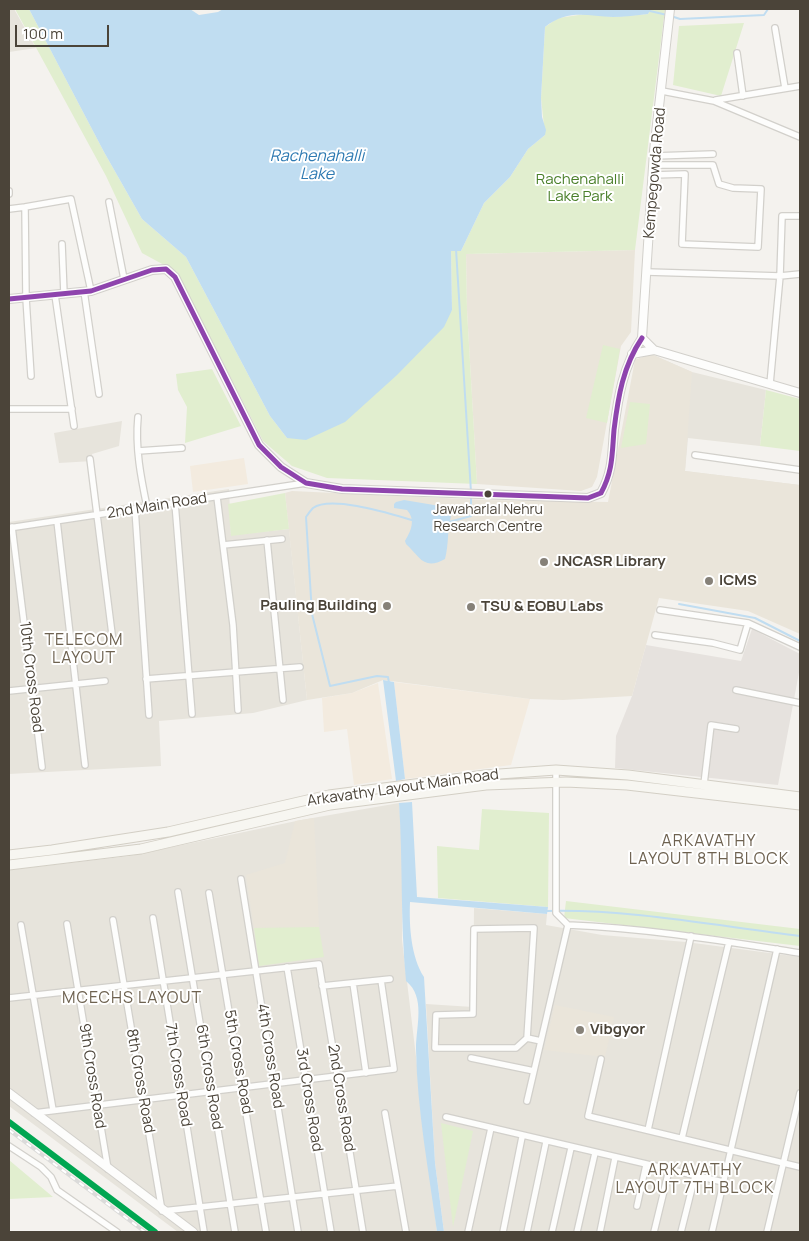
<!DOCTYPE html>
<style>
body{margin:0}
#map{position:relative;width:809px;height:1241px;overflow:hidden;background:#f4f2ee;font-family:Manrope,sans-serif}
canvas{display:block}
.frame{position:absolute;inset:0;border:10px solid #4b4439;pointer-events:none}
.scale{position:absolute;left:15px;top:25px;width:94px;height:22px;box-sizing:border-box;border:2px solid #4b4439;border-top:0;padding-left:6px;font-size:15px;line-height:18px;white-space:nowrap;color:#4b4439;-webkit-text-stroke:4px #fff;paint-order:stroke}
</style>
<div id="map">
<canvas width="809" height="1241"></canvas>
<div class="frame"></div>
<div class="scale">100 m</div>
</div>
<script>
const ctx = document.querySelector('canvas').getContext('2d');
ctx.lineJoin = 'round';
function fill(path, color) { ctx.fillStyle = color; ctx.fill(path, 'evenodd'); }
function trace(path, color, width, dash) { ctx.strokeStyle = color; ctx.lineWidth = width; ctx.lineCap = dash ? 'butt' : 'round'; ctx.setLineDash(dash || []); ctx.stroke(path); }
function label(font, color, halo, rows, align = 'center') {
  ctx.font = font + ' Manrope,sans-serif'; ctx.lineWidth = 4; ctx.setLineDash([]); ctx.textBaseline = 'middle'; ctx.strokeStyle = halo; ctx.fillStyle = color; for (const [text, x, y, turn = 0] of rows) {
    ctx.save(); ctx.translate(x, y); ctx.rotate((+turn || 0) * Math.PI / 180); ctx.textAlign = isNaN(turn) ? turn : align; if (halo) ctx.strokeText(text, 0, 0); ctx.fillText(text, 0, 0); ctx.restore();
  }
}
fill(new Path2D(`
 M9,9H14L36,48L9,52Z
 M651,354L692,372L766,390L760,446L688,438L685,471L800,485L685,503L635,360Z
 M122,421L119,446L92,454L93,461L59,463L54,433Z
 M229,489L231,535L289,529L307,700L253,713L159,721L161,766L9,774V522Z
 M399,803L403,853L402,940L437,1232H178L9,1106V870L130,856L301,820Z
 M474,908L547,914L546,925L602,935L686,942L800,957V1232H444L435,1163L426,1004L473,1007Z`), '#e7e4dc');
fill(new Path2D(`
 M244,458L248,484L193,492L190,466Z
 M394,682L530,699L511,765L405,779Z
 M378,683L392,779L354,785L347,729L324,732L322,698L352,693Z`), '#f3ebdf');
fill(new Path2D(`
 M752,629L800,654V667L778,785L615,768L616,736L632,696L646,645L741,661Z`), '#e6e2de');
fill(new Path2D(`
 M635,250L631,332L621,346L597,477L592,487L581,491L477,484L467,310L466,254Z
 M651,354L692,372L685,471L800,485V634L748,611L659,598L632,696L563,700L530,699L383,680L352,693L307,700L285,493L292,491L485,500L608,502L635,360Z
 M314,818L319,927L254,928L246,875L285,863L295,821Z
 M555,1005L614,1017L605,1057L544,1050Z`), '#eae5da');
fill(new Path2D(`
 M15,9H29L104,152L142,219L186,257L270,416L287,438L452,310L451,251H461L484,203L510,177L528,149L545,135L541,98L545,27L558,18L586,14L614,17L648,14L651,9H665L635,250L466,254L467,310L477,484L327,478L292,466L263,441L177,272L142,253L106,176Z
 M744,23L721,96L673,85L679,26Z
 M603,345L620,349L607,423L586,418Z
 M212,369L241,426L185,443L187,407L178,390L176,374Z
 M766,390L800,399V451L760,446Z
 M630,402L650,404L646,444L621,448Z
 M285,493L289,529L231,536L228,504Z
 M482,809L549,813L548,907L438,898L437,846L479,850Z
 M566,901L800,929V946L564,918Z
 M319,927L324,957L259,966L254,928Z
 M441,1123L473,1131L453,1227Z
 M9,1160L53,1197L9,1199Z`), '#e1eecf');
fill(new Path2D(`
 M29,9H190L199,15L218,12L223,9H651L648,14C637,15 624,17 613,17C586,16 568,9 545,27L541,98L542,117L546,130L545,135L528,149L510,177L484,203L461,251H451L452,310L444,327L397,375L345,422L306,440L287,438L270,416L186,257L142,219L104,152Z
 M404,500L446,507L451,516C447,531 449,544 445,559C424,571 420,557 406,544L405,541C411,531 416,520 407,510L394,508V504L396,502Z
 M383,680L394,682L405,779L396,781Z
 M412,802L417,897L548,907L547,914L410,902C409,926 411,957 424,977L435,1163L444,1232H437C429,1172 417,1110 416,1049C416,1026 426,997 406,981C400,921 403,862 399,803Z`), '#c0ddf1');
trace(new Path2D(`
 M650,11L667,15
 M671,16L680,19L764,15L768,9
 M456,249L471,492
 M449,522L471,516V496
 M679,604L755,618L800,641
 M389,683L388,677L377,676L330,686L312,614L306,517C308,514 311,510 313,508C331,495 391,514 412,520
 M547,911C631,909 717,926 800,936`), '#c0ddf1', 2);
const minor = new Path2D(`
 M775,28L785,88
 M737,53L743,96
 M662,91L714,101L800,137
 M716,100L800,86
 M654,156L713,154
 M653,175L685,174L682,244L758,247L761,189L733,188L719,184L713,165H653
 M9,191V194
 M109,202L124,279
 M9,209L25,207
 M62,244L64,294
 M647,272L780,276L782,216H800
 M84,291L99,394
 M55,295L74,426
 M31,376L26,298L25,207L71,199L91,291
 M770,384L780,276L800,274
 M9,409H72
 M138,417C135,448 141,478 147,507
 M138,451L182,448
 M695,455L800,470
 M90,459L113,642
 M217,497L233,625L238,710
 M175,503L192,714
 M135,509L149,715
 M57,521L85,765
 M12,527L42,767
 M9,528L306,483
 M267,540L283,700
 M223,545L282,539
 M660,610L748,623L800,647
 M655,635L713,643L740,650L748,623
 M146,679L300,667
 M736,690L800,703
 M9,691L105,681
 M556,770V913L568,925C646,928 723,941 800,953
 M704,784L711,725L736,729
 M241,879L298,1232
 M178,892L235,1232
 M209,893L266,1232
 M153,918L204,1232
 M113,920L162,1211L398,1186
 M67,924L108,1169
 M21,925L53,1110
 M534,928L527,1038L516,1048H435L436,1015L473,1014L474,929Z
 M287,967L331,1232
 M353,983L366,1073
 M322,986L390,979
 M9,998L319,964L363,1232
 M527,1038L541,1041
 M471,1058L534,1071
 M601,1059L588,1116L800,1167
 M527,1101L568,925
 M34,1113L394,1069L381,980
 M385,1113L406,1232
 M446,1117L723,1182
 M648,1130L691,936
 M682,1138L729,942
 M9,1146L41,1167L51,1177L57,1190L117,1232
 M637,1206L646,1165
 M468,1232L491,1128
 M503,1232L522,1137
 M527,1232L546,1142
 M552,1232L571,1148
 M577,1232L595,1153
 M600,1232L615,1158
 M654,1232L669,1170
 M681,1232L695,1176
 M712,1232L777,949
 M767,1232L800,1093`);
const tertiary = new Path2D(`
 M9,299L91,291L152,270L166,269L175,277L259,445L281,467L306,483L342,489L588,498L601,493C613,471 612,454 614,430C618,397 623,366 642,338
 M654,350L642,338L654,151L670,9
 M632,354L654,350L800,393
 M9,1093L193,1232`);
const secondary = new Path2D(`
 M9,855L52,850L168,832L329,795L485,775L556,770L628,775L800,797
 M9,865L141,849L330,805L486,785L566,782L627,785L800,805`);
trace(minor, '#d2d0cb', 8);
trace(tertiary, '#d2d0cb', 10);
trace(secondary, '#d3cfc5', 11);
trace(minor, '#fdfdfc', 5.5);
trace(tertiary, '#fdfdfc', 8);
trace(secondary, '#f7f6f1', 9);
const rail = new Path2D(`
 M9,1130L145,1232`);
trace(rail, '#dbdbda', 4);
trace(rail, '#fff', 2, [5.5]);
trace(new Path2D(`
 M9,299L91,291L152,270L166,269L175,277L259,445L281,467L306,483L342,489L588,498L601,493C613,471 612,454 614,430C618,397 623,366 642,338`), '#8e44ad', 5);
trace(new Path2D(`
 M9,1122L155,1232`), '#00a651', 6);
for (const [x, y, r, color] of [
 [488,494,4.5,"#4b4439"],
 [544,562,5,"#868178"],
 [709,581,5,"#868178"],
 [387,606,5,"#868178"],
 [471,607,5,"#868178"],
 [580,1030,5,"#868178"]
]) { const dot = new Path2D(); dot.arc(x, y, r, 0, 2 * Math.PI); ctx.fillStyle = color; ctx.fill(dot); trace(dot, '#fff', 2); }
label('14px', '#4b4439', '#fff', [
 ["Jawaharlal Nehru",488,510],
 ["Research Centre",488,527]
]);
label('15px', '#4b4439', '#fff', [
 ["Kempegowda Road",655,173,-85],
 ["2nd Main Road",157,506,-9],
 ["10th Cross Road",31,677,83],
 ["Arkavathy Layout Main Road",403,788,-8],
 ["4th Cross Road",270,1056,81],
 ["5th Cross Road",238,1062,80],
 ["7th Cross Road",178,1075,81],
 ["9th Cross Road",92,1076,81],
 ["6th Cross Road",209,1077,81],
 ["8th Cross Road",140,1081,80],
 ["2nd Cross Road",341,1098,81],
 ["3rd Cross Road",309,1100,81]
]);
label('15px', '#4a7f2a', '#fff', [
 ["Rachenahalli",580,180],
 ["Lake Park",580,197]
]);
label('bold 15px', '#4b4439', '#fff', [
 ["JNCASR Library",554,562],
 ["ICMS",719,581],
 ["Pauling Building",377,606,"right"],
 ["TSU & EOBU Labs",481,607],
 ["Vibgyor",590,1030]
], 'left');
label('italic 16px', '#2e7ab2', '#fff', [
 ["Rachenahalli",317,157],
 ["Lake",317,175]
]);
ctx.letterSpacing = '1px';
label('16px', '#6e6250', '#fff', [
 ["TELECOM",84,641],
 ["LAYOUT",84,659],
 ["ARKAVATHY",709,842],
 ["LAYOUT 8TH BLOCK",709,860],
 ["MCECHS LAYOUT",132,999],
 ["ARKAVATHY",695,1171],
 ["LAYOUT 7TH BLOCK",695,1189]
]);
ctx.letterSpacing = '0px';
</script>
